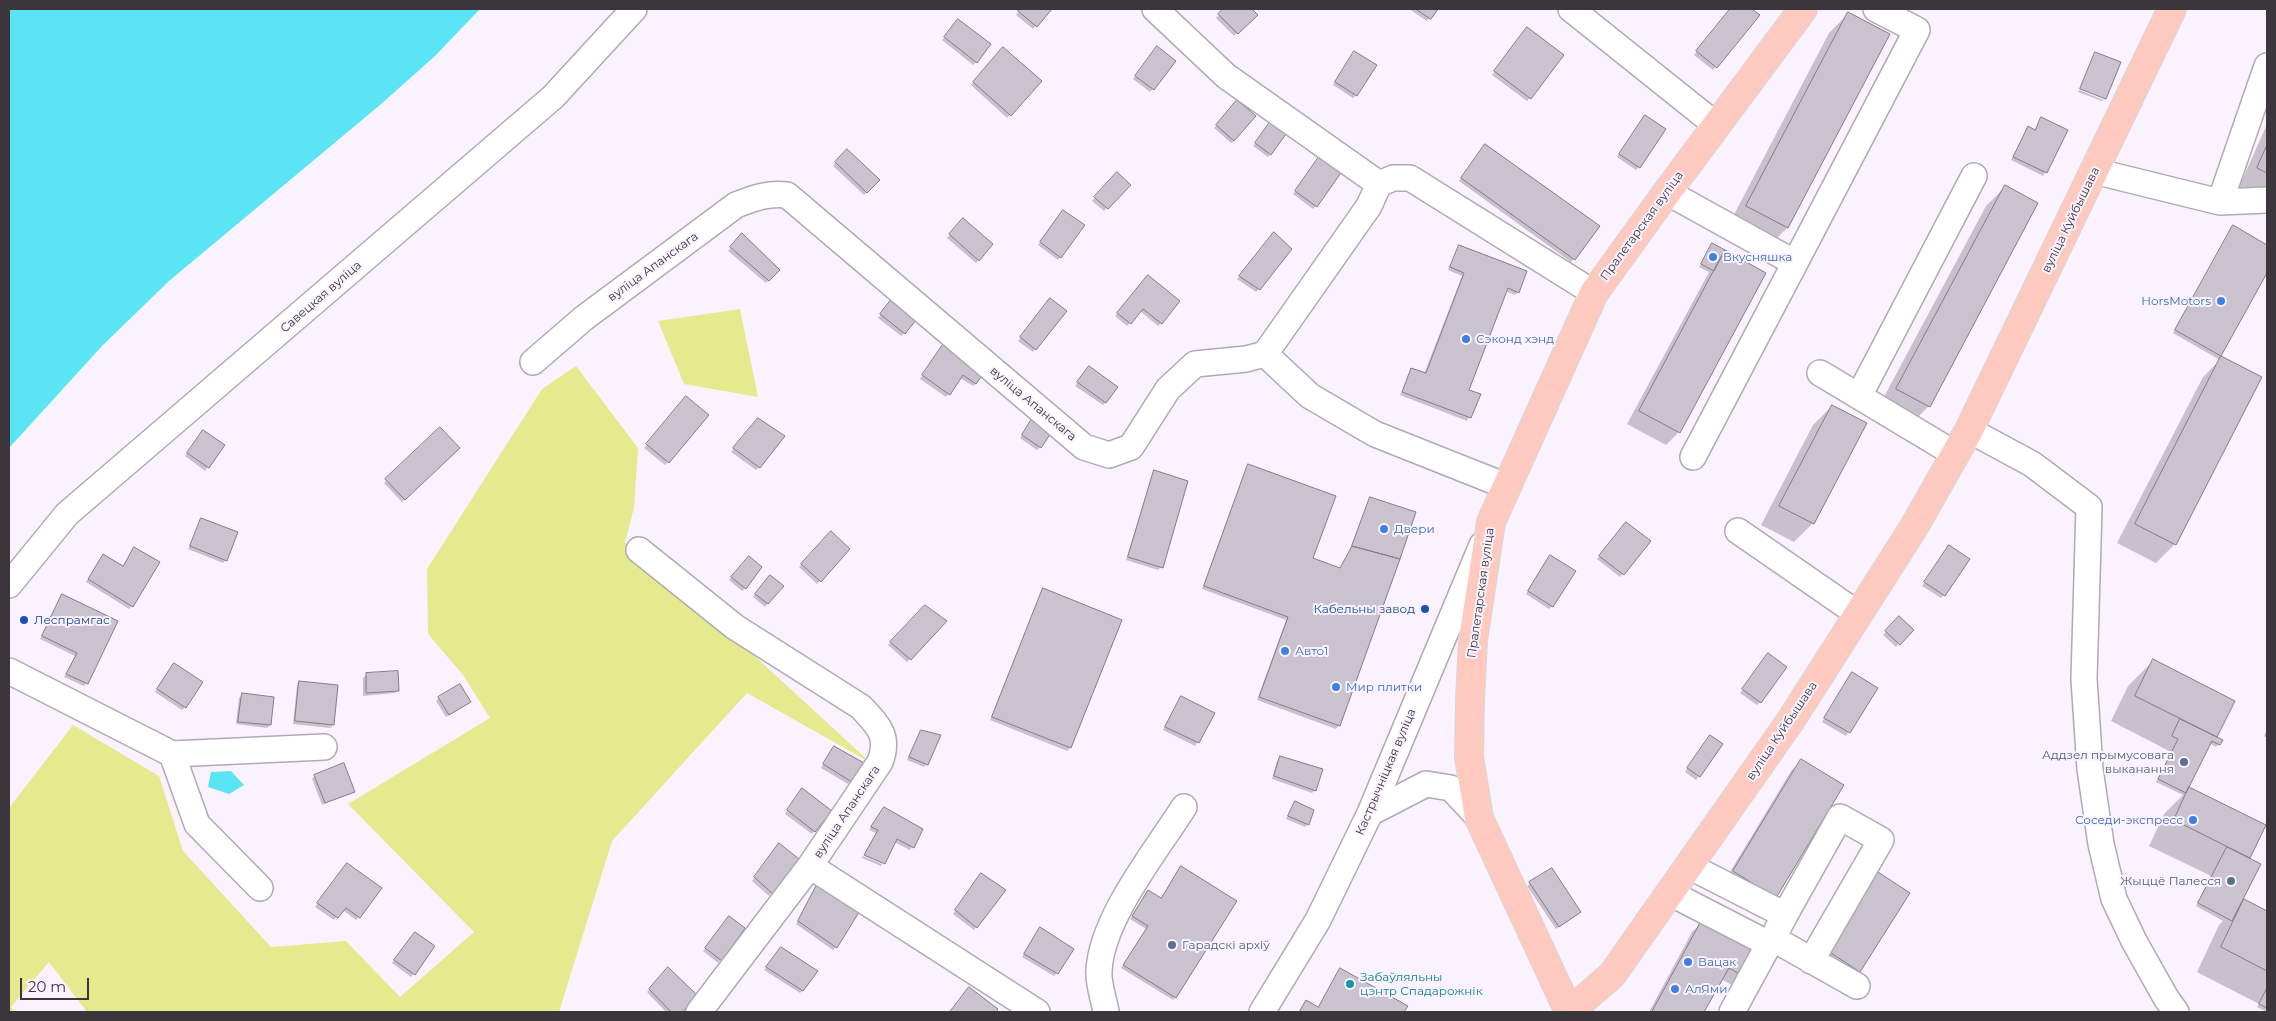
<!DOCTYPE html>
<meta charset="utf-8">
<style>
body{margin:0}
#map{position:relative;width:2276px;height:1021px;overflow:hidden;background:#faf2ff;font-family:Montserrat,sans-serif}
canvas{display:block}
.frame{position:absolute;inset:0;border:10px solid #3a363b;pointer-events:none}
.scale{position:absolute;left:20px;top:978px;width:69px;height:22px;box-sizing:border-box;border:2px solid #3a363b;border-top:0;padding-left:6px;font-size:15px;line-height:18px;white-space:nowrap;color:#3a363b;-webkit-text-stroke:4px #faf2ff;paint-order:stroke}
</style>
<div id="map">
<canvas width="2276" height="1021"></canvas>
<div class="frame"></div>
<div class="scale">20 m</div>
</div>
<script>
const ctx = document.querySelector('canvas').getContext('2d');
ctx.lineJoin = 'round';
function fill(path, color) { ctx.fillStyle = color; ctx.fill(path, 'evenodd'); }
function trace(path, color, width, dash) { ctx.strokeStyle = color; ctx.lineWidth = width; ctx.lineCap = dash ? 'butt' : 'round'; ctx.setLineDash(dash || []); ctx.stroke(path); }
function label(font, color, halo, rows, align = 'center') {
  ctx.font = font + ' Montserrat,sans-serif'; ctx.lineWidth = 4; ctx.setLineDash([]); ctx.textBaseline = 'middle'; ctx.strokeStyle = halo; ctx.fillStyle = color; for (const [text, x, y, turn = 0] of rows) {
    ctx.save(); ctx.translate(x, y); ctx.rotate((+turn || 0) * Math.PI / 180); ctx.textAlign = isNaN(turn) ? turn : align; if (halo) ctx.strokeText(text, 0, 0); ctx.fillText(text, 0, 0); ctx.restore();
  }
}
fill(new Path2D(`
 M740,309L758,397L684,384L658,321Z
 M576,366L638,448L634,508L625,542L734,637L871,763L747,693L612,841L559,1012H87L49,962L11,1007L15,1012H9V808L73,725L159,776L183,851L271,947L346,941L400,997L474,932L348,804L490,718L463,675L428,634L427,569L542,389Z`), '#e5ea8e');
fill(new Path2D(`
 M9,9H480L435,56L380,105L169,281L102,346L9,448Z
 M231,771L244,785L229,794L208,787L211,772Z`), '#5be5f4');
fill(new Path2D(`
 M1021,9H1050L1033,29L1016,15Z
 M1225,9H1250L1256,15L1234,36L1216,18Z
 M1409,9H1436L1427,21Z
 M1731,9H1750L1758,15L1713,70L1694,55Z
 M1848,14L1888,35L1787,228L1768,247L1728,226L1829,33Z
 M956,23L976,62L973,65L942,40Z
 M1525,31L1530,98L1527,101L1492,75Z
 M1003,49L1040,81L1007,118L971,85Z
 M1154,51L1153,89L1150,92L1133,79Z
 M2095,53L2105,98L2080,88Z
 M1352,55L1356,95L1353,98L1333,85Z
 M2079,90L2104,100L2102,101L2078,92Z
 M1235,104L1234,140L1231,143L1214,128Z
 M2042,118L2067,131L2043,176L2011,160L2026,131H2034Z
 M1643,120L1639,167L1636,170L1617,157Z
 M2267,124V200L2239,187Z
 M1267,127L1270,154L1268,157L1253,146Z
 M1483,148L1574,259L1571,262L1459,181Z
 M847,151L878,180L864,195L833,166Z
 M1321,156L1344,167L1313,209L1293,194Z
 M1117,174L1129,185L1104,211L1092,201Z
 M2005,187L1929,406L1910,425L1878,408L1986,206Z
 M1060,214V257L1058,260L1038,245Z
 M963,220L978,260L976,263L947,238Z
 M2233,227L2267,246V270L2220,357L2260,378L2175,544L2156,563L2117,543L2203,377L2220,360L2173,333Z
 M742,235L778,270L766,283L728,251Z
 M1272,237L1259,289L1256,292L1237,279Z
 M1712,245L1764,273L1679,432L1666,445L1627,424L1709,272L1699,267Z
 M1459,246L1518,292L1515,295L1505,291L1467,390L1479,395L1467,421L1400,395L1412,369L1424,374L1462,276L1448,270Z
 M1145,279L1161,323L1158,326L1140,311L1127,326L1115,316Z
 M895,296L904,333L901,336L878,318Z
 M1047,303L1035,349L1033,352L1018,341Z
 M943,345L976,383L973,386L960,378L946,397L920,379Z
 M1089,367L1105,403L1103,405L1075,386Z
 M683,400L668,462L665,465L644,448Z
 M1832,406L1813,523L1794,542L1761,525L1813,425Z
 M1031,422L1040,447L1037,450L1020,438Z
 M755,423L759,467L756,470L731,452Z
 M440,429L458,448L402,502L384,483Z
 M200,434L223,445L205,471L185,456Z
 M1248,466L1311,559L1339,569L1350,550L1368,502L1371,499L1414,513L1338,726L1336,729L1257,700L1286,620L1202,589L1246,469Z
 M1155,472L1161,567L1158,570L1126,560L1152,475Z
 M202,520L226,560L223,563L188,549Z
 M1623,526L1649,541L1620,577L1597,559Z
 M831,532L848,549L817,584L799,567Z
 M1946,550L1944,595L1941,598L1922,586Z
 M132,552V606L129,609L86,582L103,556L122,567Z
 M1547,560L1552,606L1549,609L1526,594Z
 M746,561L745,588L742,591L729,580Z
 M767,579L782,586L765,607L753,597Z
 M1044,590L1070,748L1067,751L990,720L1041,593Z
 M62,595L87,683L84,686L64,677L75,656L40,639Z
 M925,607L945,621L907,662L888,645Z
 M1899,618L1912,630L1896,647L1883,635Z
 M1765,658L1760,702L1757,705L1740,693Z
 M2154,660L2234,701L2215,738L2219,744L2216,747L2209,743L2185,793L2189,788L2249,857L2240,904L2244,900L2267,913V1012L2257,1007L2259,1004L2197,972L2219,925L2223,921L2196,906L2211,876L2149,846L2164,814L2183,795L2156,782L2171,752L2111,721L2128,686Z
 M171,667L185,707L182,710L155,692Z
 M366,675L398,690L395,693L363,696V678Z
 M1849,677L1876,688L1846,736L1822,722Z
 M300,682L333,725L330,728L293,724L297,685Z
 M242,695L270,725L267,728L236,724L239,698Z
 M1181,697L1213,713L1195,746L1163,730Z
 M439,698L470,702L446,717L436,701Z
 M2267,729V738L2264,736Z
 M921,731L927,764L924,767L907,760Z
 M1707,740L1721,745L1696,780L1685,772Z
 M834,747L851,781L848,784L821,768Z
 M1280,758L1315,790L1312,793L1272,779L1277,761Z
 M1801,761L1775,897L1724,882L1791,771Z
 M315,776L353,791L322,805L312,779Z
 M799,793L814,831L812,834L785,814Z
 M1295,803L1308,824L1305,827L1286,819Z
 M881,812L922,830L910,850L894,842L884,862L864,854L876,833L869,830Z
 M777,848L797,859L769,896L752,881Z
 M863,856L882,864L881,866L862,858Z
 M344,867L359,917L356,920L343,910L334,920L315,907Z
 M981,874L976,927L974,930L953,914Z
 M1875,877L1859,971L1856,974L1826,955Z
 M1530,883L1577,915L1556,929L1527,886Z
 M817,884L836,947L833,950L796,924Z
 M1148,891L1161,899L1175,997L1173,1000L1121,968L1146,929L1130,919Z
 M726,921L743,929L718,963L703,951Z
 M1702,922L1756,951L1732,985L1721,979L1703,1012H1649L1692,932Z
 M1037,932L1057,973L1054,976L1022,957Z
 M412,936L434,947L411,977L392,963Z
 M778,951L803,990L800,993L764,970Z
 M668,968L695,995L681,1012H666L647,992Z
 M1340,970L1406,1006L1403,1012H1299L1306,1001L1318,1008Z`), '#0003');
const building = new Path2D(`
 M1021,9H1052L1037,27L1018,11Z
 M1223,9H1252L1258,15L1238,34L1218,14Z
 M1416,9H1438L1431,19Z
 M1730,9H1752L1760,15L1717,68L1696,51Z
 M1848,12L1890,34L1788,228L1746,206Z
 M958,19L991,44L977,63L944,37Z
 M1527,27L1564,55L1531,99L1494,71Z
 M1157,46L1176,61L1154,90L1135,76Z
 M1003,47L1042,81L1011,116L973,82Z
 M1354,51L1377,65L1357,96L1335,82Z
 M2095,52L2121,62L2106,99L2080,89Z
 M1237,100L1256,116L1234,141L1216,125Z
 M1645,115L1666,129L1640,168L1619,154Z
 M2041,117L2068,130L2047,173L2013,157L2028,126L2035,130Z
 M1270,122L1286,134L1271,155L1255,143Z
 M1485,144L1600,226L1575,260L1461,178Z
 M2267,145V173L2257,168Z
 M847,149L880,180L867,193L835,162Z
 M1323,151L1345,167L1317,207L1295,191Z
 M1117,172L1131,185L1108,209L1094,197Z
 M2005,185L2038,203L1930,407L1896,389Z
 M1063,210L1085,225L1061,258L1040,242Z
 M963,218L993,244L979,261L949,234Z
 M2233,225L2267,245V273L2221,356L2175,330Z
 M1274,232L1292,249L1260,290L1239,276Z
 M742,233L780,270L769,281L730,247Z
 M1712,243L1725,250L1714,271L1701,264Z
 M1459,245L1527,271L1519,293L1508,288L1469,390L1481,394L1471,418L1402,392L1411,368L1426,373L1464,273L1450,267Z
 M1725,250L1766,273L1680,433L1639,411Z
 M1148,275L1180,301L1162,324L1143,309L1131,324L1117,313Z
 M898,291L923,311L905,334L880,314Z
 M1050,298L1067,311L1036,350L1020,337Z
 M946,340L987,369L976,384L963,375L950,395L922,375Z
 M2221,356L2262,377L2176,545L2135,524Z
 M1089,366L1118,387L1106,403L1077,382Z
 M686,396L709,415L669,463L646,444Z
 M1832,405L1867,423L1814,524L1779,506Z
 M1033,417L1053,430L1041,448L1022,435Z
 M758,418L785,436L760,468L733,448Z
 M440,427L460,448L405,500L385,479Z
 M203,430L225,445L209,468L187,453Z
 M1248,464L1336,496L1313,558L1340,568L1352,546L1400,559L1340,726L1259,697L1288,617L1204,586Z
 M1154,470L1188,481L1163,568L1128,557Z
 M1370,497L1416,512L1400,559L1352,546Z
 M201,518L238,532L227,561L190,546Z
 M1626,522L1651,541L1624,575L1599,556Z
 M831,531L850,549L821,582L801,564Z
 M1949,545L1970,559L1945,596L1924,582Z
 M134,547L160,562L133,607L88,579L103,554L123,566Z
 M1550,555L1576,571L1553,607L1528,591Z
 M749,556L762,567L746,589L731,577Z
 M770,575L784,586L768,604L755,594Z
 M1043,588L1122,620L1071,748L992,717Z
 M62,594L118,621L88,684L66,674L77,653L42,636Z
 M925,605L947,621L911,660L890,642Z
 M1899,616L1914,630L1900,645L1885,631Z
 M1768,653L1787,667L1761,703L1742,689Z
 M2153,659L2235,701L2217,737L2135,696Z
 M174,663L203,682L186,708L157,689Z
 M398,671L399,691L366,693V673Z
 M1852,672L1878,688L1850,733L1824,718Z
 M299,681L338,685L334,725L295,721Z
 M460,684L471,702L449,715L438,697Z
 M242,693L274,697L271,725L238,722Z
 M1181,696L1215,713L1199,743L1165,727Z
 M2180,719L2223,740L2220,745L2212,741L2186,793L2158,779L2178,739L2172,736Z
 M921,730L941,735L928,765L909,757Z
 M1710,735L1723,744L1700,777L1687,768Z
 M834,746L864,763L852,782L823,764Z
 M1280,756L1323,769L1316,791L1274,776Z
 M1801,759L1844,785L1776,898L1733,871Z
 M344,763L355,792L325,803L314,775Z
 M2189,787L2266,825L2250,858L2174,820Z
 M802,788L832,811L815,832L787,810Z
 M1295,801L1314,810L1309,825L1288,816Z
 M884,807L923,829L914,848L897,839L885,864L864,855L878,830L871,827Z
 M779,843L799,859L773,894L754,877Z
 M2227,847L2261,864L2232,921L2198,903Z
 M347,863L382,888L360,918L346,908L338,918L317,903Z
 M1181,866L1237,901L1176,998L1123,965L1148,926L1132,916L1148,890L1161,898Z
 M1552,868L1581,912L1559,927L1529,882Z
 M1878,872L1910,893L1860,972L1828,951Z
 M981,873L1006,890L977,928L955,910Z
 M820,879L864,904L837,948L798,921Z
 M2244,899L2267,911V971L2221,947Z
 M729,916L745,928L722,961L705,948Z
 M1702,920L1758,950L1743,976L1729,968L1704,1012H1652Z
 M1040,927L1074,949L1058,974L1024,954Z
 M415,932L435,946L415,975L394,960Z
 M781,947L818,971L803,991L766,967Z
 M668,967L697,995L683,1012H671L649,989Z
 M1340,968L1408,1006L1404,1012H1299L1306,1000L1318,1007Z
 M969,987L998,1009L996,1012H950Z
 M2267,988V1008L2259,1004Z`);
fill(building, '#cac2ce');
trace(building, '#847c88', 1);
const minor = new Path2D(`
 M1571,9L1716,125
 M2094,171L2220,202L2267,200
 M1379,184L1393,178H1410L1594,293
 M1667,192L1795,263L1917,30L1876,9
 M2220,202L2267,66
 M1265,354L1310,396L1375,434L1506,486
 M533,362L584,318L736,205C754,198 767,193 787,195L1084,447L1109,455L1131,447L1168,389L1195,364L1246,359L1265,354L1369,206L1379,184L1226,76L1155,9
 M1820,373L1955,454
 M1859,396L1974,176
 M1969,430L2032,464L2089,507L2084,679L2090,769L2101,844L2114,899L2134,941L2166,998L2176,1012
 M1693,457L1795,263
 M1738,531L1858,614
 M639,550L735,627L861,707C878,725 890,736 880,762L810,866L1037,1012
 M9,585L67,514L553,97L634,9
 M9,671L172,754L324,747
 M172,754L197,824L260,888
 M1370,813L1426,784L1451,788L1479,818
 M1689,866L1785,915L1777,930
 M1670,893L1769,944L1732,1012
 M1785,915L1840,817L1881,840L1811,961
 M1772,938L1857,986
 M699,1012L810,866
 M1106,1012C1104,999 1098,984 1099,971C1101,919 1156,851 1184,807
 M1262,1012L1318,920L1370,813L1482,545`);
const major = new Path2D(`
 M1569,1012L1612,975L1791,720L1914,527L1969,430L2172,9
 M1569,1012L1479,818L1469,757L1470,700L1473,640L1491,522L1594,293L1667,192L1803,9`);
trace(minor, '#b1a9b5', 28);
trace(major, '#d8d7d8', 30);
trace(minor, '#fff', 25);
trace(major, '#fecac0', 28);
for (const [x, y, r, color] of [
 [1713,257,5,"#3f7fe0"],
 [2221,301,5,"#3f7fe0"],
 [1466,339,5,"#3f7fe0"],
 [1384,529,5,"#3f7fe0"],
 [1425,609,5,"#1a4fb4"],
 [24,620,5,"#1a4fb4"],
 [1285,651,5,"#3f7fe0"],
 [1336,687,5,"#3f7fe0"],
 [2184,762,5,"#5c6f8a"],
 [2193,820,5,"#3f7fe0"],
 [2231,881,5,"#5c6f8a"],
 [1172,945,5,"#5c6f8a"],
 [1688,962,5,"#3f7fe0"],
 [1350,984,5,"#0f9aa8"],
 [1675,989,5,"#3f7fe0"]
]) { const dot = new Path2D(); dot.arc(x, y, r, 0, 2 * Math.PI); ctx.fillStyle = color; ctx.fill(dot); trace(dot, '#faf2ff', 2); }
label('12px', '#3a363b', '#faf2ff', [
 ["вуліца Куйбышава",2071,220,-64],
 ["Пралетарская вуліца",1642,226,-54],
 ["вуліца Апанскага",653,267,-36],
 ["Савецкая вуліца",321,297,-41],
 ["вуліца Апанскага",1033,404,40],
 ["Пралетарская вуліца",1481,593,-82],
 ["вуліца Куйбышава",1782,731,-56],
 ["Кастрычніцкая вуліца",1386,772,-67],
 ["вуліца Апанскага",847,812,-56]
]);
label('12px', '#366cbe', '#faf2ff', [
 ["Вкусняшка",1723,257],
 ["HorsMotors",2211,301,"right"],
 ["Сэконд хэнд",1476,339],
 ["Двери",1394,529],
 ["Авто1",1295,651],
 ["Мир плитки",1346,687],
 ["Соседи-экспресс",2183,820,"right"],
 ["Вацак",1698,962],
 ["АлЯми",1685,989]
], 'left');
label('12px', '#164399', '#faf2ff', [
 ["Кабельны завод",1415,609],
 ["Леспрамгас",34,620,"left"]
], 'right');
label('12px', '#4e5e75', '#faf2ff', [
 ["Аддзел прымусовага",2174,755],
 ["выканання",2174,769],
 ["Жыццё Палесся",2221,881],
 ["Гарадскі архіў",1182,945,"left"]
], 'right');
label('12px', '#0d838f', '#faf2ff', [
 ["Забаўляльны",1360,977],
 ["цэнтр Спадарожнік",1360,991]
], 'left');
</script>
